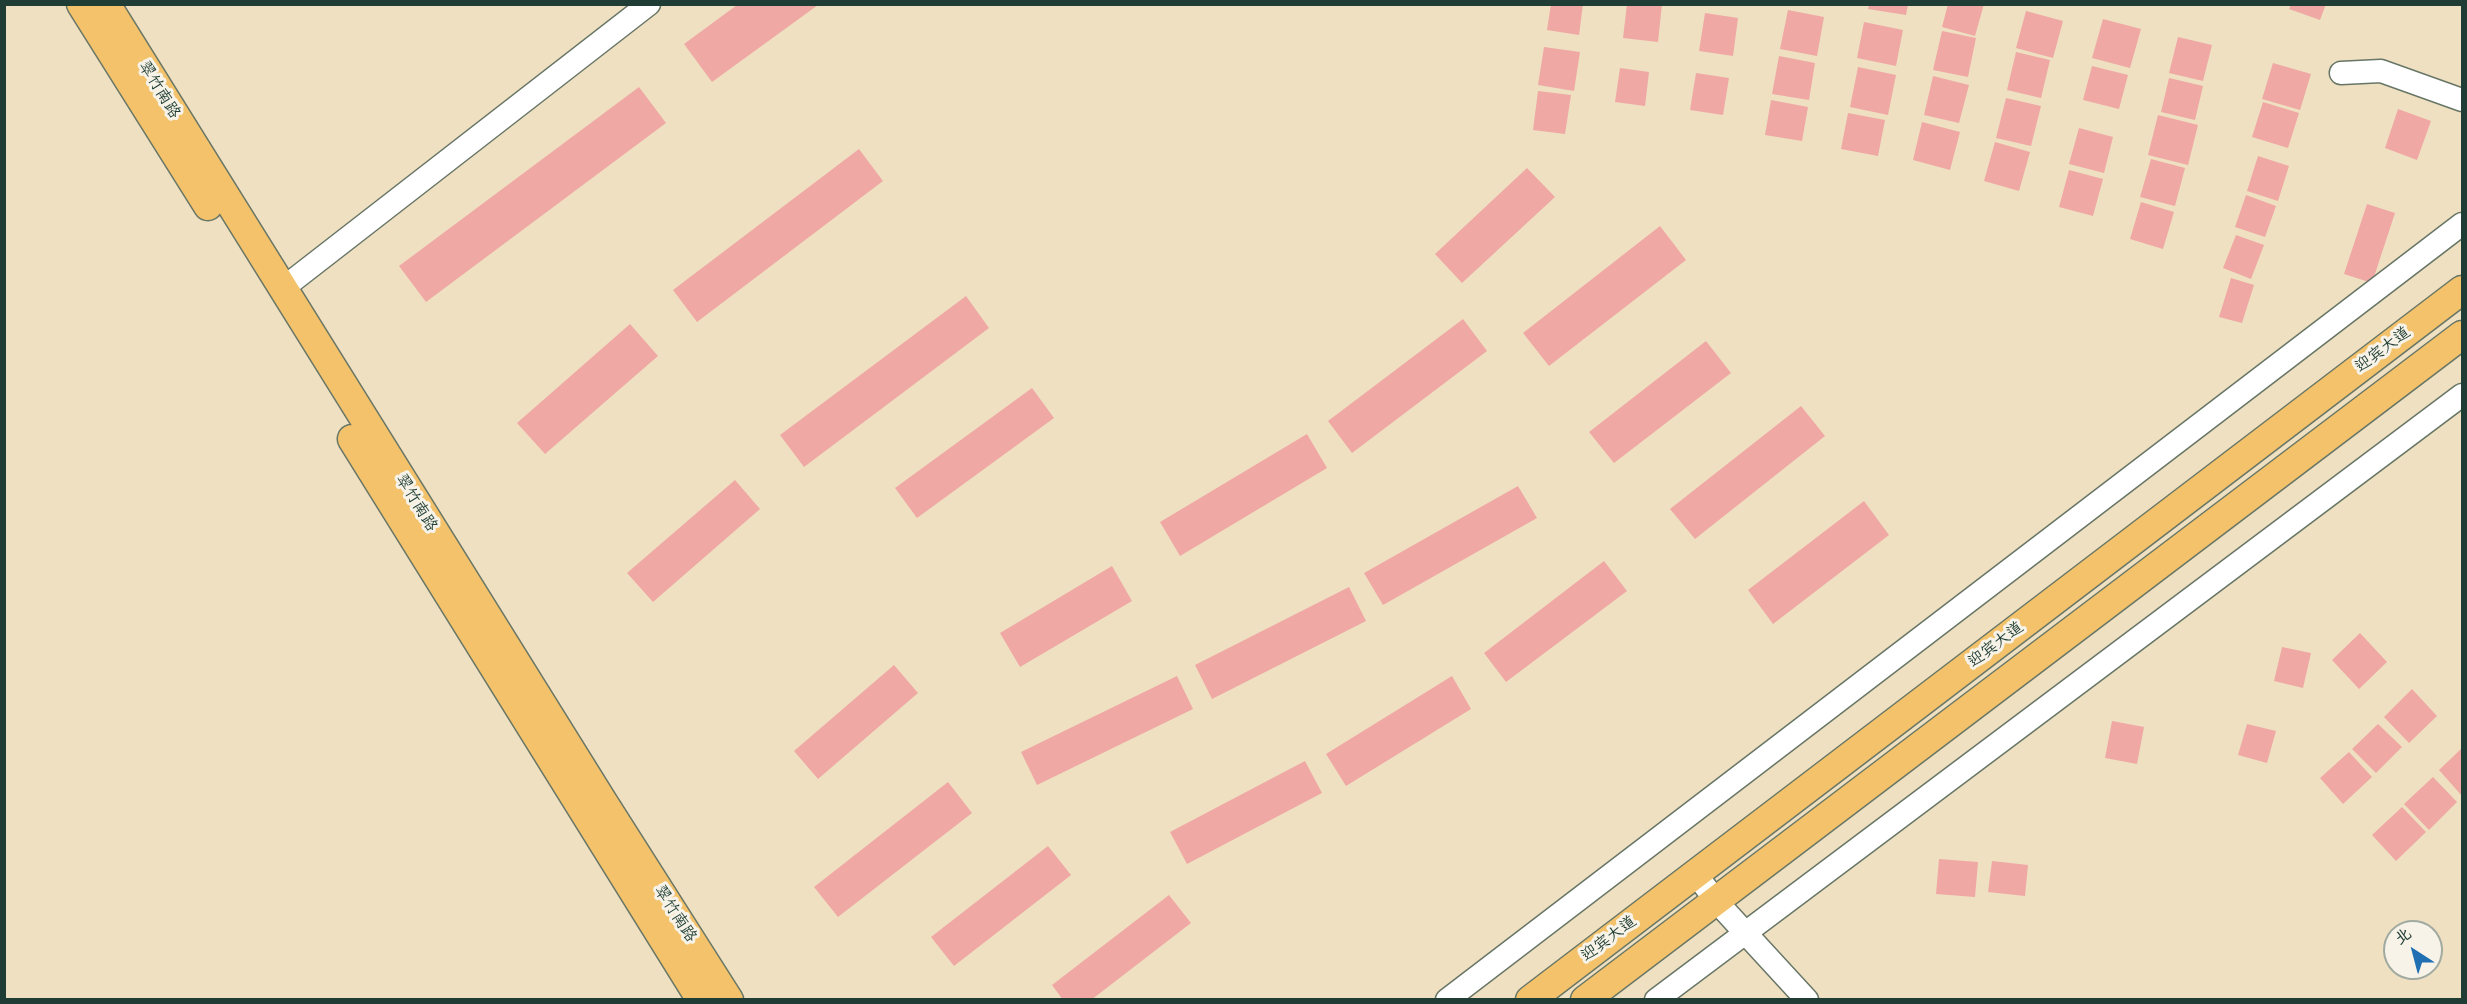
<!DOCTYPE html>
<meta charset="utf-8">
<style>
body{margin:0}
#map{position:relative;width:2467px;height:1004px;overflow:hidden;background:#efe0c2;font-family:"Balsamiq Sans","LXGW WenKai TC",sans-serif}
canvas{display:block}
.frame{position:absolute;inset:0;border:6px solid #1f3d34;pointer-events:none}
.north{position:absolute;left:2383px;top:920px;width:60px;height:60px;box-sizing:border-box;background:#f7f3e8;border:2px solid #a1aaa0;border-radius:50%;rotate:324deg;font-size:16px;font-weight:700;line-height:24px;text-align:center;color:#1f3d34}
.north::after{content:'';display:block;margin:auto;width:21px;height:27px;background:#1f6fb2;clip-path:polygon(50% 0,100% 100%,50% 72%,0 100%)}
</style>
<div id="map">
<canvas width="2467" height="1004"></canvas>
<div class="frame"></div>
<div class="north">北</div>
</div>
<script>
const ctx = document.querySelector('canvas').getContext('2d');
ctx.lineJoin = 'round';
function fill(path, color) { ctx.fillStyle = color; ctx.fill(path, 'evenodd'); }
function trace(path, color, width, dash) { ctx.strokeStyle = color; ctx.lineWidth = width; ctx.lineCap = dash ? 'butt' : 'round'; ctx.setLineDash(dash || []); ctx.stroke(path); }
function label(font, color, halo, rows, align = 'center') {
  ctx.font = font + ' "Balsamiq Sans","LXGW WenKai TC",sans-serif'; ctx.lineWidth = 6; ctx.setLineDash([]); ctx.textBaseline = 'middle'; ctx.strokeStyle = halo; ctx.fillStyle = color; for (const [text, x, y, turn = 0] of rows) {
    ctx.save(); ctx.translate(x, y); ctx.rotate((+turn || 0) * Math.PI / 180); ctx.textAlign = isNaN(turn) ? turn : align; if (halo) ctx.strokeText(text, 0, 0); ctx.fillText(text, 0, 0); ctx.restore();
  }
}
fill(new Path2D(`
 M1551,4H1583L1579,35L1547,30Z
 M1627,4H1662L1658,42L1623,38Z
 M1948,4H1984L1975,36L1942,27Z
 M2291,4H2326L2320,20L2289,9Z
 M737,5H818L712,82L684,44Z
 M1869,5H1908L1906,15L1868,9Z
 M1788,10L1824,17L1817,56L1780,49Z
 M2026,11L2063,21L2053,58L2016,48Z
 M1705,13L1738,18L1733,56L1699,51Z
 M2103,19L2141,29L2130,68L2092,58Z
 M1864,22L1903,30L1896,66L1857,58Z
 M1942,31L1976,38L1968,77L1933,70Z
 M2178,37L2212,45L2203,81L2169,73Z
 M1544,47L1580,52L1574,91L1538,85Z
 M2016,52L2050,60L2041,98L2007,90Z
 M1779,56L1815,63L1809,100L1772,94Z
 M2273,63L2311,74L2300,110L2262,99Z
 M2092,66L2128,75L2119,109L2083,100Z
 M1858,67L1896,75L1888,115L1850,107Z
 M1620,68L1649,72L1645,106L1615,102Z
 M1696,73L1729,78L1723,115L1690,110Z
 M1933,76L1969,85L1959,123L1924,115Z
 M2169,78L2203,86L2195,120L2161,112Z
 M639,87L666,123L426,302L399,266Z
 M1538,91L1571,95L1565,134L1533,130Z
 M2006,98L2041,106L2031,146L1996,138Z
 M1771,100L1808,107L1802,141L1765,135Z
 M2263,102L2299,113L2288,148L2252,137Z
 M2398,109L2431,121L2417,160L2385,148Z
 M1848,113L1885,120L1878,156L1841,149Z
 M2158,115L2198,125L2188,165L2148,155Z
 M1922,122L1960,132L1950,170L1913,160Z
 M2079,128L2113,137L2104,173L2069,164Z
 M1995,142L2030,152L2019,191L1984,181Z
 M859,149L883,181L697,322L673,290Z
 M2258,156L2289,166L2278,201L2247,191Z
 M2151,159L2185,168L2175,206L2140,197Z
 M1527,168L1555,197L1462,283L1435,254Z
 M2069,170L2103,179L2093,216L2059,207Z
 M2246,195L2276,206L2265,237L2235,227Z
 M2141,202L2174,212L2163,249L2130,239Z
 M2367,204L2395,213L2372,283L2344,274Z
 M1660,226L1686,260L1549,366L1523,333Z
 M2236,235L2264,245L2251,279L2223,268Z
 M2231,278L2254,285L2242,323L2219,317Z
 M966,296L989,328L804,467L780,435Z
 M1463,319L1487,351L1352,453L1328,421Z
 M630,324L658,356L545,454L517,423Z
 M1706,341L1731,373L1614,463L1589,432Z
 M1032,388L1054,418L917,518L895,488Z
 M1801,406L1825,436L1695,539L1670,509Z
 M1307,434L1327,468L1180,556L1160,522Z
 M735,480L760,509L653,602L627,573Z
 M1518,486L1537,518L1383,605L1364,573Z
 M1864,501L1889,535L1773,624L1748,590Z
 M1604,561L1627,591L1506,682L1484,653Z
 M1112,566L1132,601L1020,667L1000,633Z
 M1349,587L1366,621L1212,699L1195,665Z
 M2360,633L2387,662L2359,689L2332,660Z
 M2282,647L2311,653L2303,688L2274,681Z
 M894,665L918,693L818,779L794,751Z
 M1177,676L1193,709L1037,785L1021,752Z
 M1452,676L1471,709L1346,786L1326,754Z
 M2412,689L2437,716L2409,743L2384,717Z
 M2112,721L2144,727L2137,764L2105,758Z
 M2247,724L2276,731L2267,763L2238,755Z
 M2378,724L2402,747L2376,773L2352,749Z
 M2462,748V796L2439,770Z
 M2349,752L2372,777L2343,804L2320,778Z
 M1305,761L1322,793L1187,864L1170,832Z
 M2433,777L2457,802L2429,830L2404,804Z
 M948,782L972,813L838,917L814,887Z
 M2402,807L2426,832L2396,861L2372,835Z
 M1048,846L1071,875L954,966L931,937Z
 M1939,859L1978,862L1975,897L1936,894Z
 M1992,861L2028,865L2025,896L1988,892Z
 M1169,895L1191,923L1091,1000H1063L1052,985Z`), '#efa8a4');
const minor = new Path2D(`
 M2341,73L2381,71L2462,100
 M282,289L649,4
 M1695,873L1716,901L1807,1000
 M1447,1000L2462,224
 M1656,1000L2462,395`);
const major = new Path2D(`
 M81,4L208,206
 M106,4L603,802L729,1000
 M352,439L701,1000
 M1530,1000L2462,290
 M1585,1000L2462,335`);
trace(minor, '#687666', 25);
trace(major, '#687666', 31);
trace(minor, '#fff', 22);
trace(major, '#f3c26a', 28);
label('16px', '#1f3d34', '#f7f3e8', [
 ["翠竹南路",159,90,58],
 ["迎宾大道",2383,350,-37],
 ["翠竹南路",416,503,58],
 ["迎宾大道",1996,645,-37],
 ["翠竹南路",675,914,57],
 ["迎宾大道",1609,939,-37]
]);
</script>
